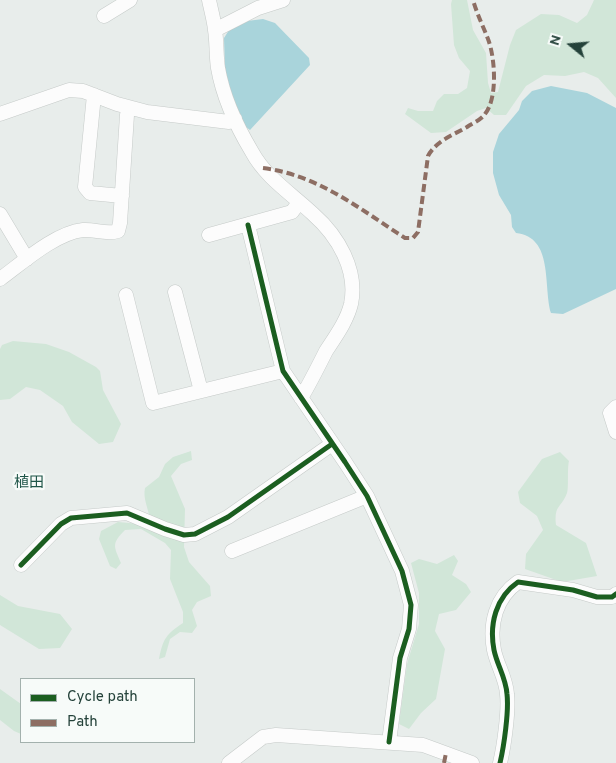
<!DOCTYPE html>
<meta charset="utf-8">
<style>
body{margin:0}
#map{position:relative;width:616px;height:763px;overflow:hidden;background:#e8edeb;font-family:Overpass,sans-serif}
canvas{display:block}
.legend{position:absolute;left:20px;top:678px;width:175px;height:65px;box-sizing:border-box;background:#f7fbf9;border:1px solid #a3b1ad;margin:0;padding:6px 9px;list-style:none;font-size:15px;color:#24423a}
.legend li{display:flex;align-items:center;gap:10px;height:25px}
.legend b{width:25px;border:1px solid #a3b1ad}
.north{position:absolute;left:546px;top:20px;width:50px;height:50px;-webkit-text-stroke:4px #f7fbf9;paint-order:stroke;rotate:287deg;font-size:14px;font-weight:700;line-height:20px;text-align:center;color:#24423a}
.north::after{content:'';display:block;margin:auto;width:18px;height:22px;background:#24423a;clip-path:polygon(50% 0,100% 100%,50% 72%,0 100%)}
</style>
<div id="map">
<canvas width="616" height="763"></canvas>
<ul class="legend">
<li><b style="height:6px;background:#1b5e20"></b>Cycle path</li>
<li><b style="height:6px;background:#8d6e63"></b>Path</li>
</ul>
<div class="north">N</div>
</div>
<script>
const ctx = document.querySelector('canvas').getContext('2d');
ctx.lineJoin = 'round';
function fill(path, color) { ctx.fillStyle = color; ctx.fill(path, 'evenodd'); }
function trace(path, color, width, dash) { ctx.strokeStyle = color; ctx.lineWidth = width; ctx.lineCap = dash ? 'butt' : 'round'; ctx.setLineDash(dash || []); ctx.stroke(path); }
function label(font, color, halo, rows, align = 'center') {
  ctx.font = font + ' Overpass,"Noto Sans JP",sans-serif'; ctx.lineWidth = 4.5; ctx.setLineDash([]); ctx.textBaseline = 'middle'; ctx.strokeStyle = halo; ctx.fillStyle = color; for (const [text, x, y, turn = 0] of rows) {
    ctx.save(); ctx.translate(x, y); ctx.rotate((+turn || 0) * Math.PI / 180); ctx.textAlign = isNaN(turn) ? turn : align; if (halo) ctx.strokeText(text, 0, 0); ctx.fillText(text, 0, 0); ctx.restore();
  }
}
fill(new Path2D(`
 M452,0H467L473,30L486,53L488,83L491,93L498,92L510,45L516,30L541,14L559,15L577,23L587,15L594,0H616V98L598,78L584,72L565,76L544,75L526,86L506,115H494L486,108L477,111L446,132L431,133L405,114L408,108L418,111H433L437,101L444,94H458L467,88L470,71L459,58L454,45L451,4Z
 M13,341L46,344L69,352L96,367L100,371L103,390L121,424L113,442L99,444L72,422L63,406L40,390L26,387L10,399L0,400V349L2,345Z
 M191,451L192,460L181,464L171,476L185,509L184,547L189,562L210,586L211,596L197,602L192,610L197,626L192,633L180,632L170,639L165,657L159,659C163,639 166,634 183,623V612L170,579L171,550L165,543L141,529L125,530C111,544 114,546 121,563L116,569L110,566L99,539L101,531L118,522L140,524L149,515C147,505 143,498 145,488L159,477L165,464L173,457Z
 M560,452L569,461C567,469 569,488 567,493C561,509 554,504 556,525L586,543L597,576L562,582L525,569L526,554L543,530L537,516L520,503L518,492L542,459Z
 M454,555L458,561L452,575L466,584L471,592L456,610L439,614L435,631L445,649L436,699L421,713L409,729L399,724L407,664L419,624V593L411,563L419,559L437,564Z
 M0,595L18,606L60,614L72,629L60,648L39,649L0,625Z
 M0,689L21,704V734L14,731L0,720Z`), '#d1e6d8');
fill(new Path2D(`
 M263,19L275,23L309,58L310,65L250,130L246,127L233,100L225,70L224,38L231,27L247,21Z
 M551,86L587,93L616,108V289L563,314L551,313C543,286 554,237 516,233L512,227L511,215L499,195L493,173V152L499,134L519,110L522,101L532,91Z`), '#a9d4db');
const minor = new Path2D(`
 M209,0C211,10 214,20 215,30C217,42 216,55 218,68C223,97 237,127 252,152C266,178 292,194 313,214C338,236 358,270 351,304C347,321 335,337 326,351C318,367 310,383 301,398
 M104,16L130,0
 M215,30L258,8L283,0
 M94,95L85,187L90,193L122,196
 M0,114L69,90L83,91L117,104L147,112L229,122L235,119
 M0,214L27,259
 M248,225L283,371L345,462L367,496L402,571L411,605L409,629L400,658L389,742
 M209,235L292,212L299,202
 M0,279C22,263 55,233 83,230C95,229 106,235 118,231L120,223L127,115L129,108
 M175,292L201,391
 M126,295L153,403L283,371
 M616,407L610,413L616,432
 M232,551L367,496
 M21,565L61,524L71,518L127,513L165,529L184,535L195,534L228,517L332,444
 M229,763L263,737L276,735L423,745L472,763
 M500,763C504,746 509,711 507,694C506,678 497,665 494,650C489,624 496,597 518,582L573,590L597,597H612L616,594`);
trace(minor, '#c5cac8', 15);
trace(minor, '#fcfcfc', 14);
trace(new Path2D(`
 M263,168C318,175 360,209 405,238H413L418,232L428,156C436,141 453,135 467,127C473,123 481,120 485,114C498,98 495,57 488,39C483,26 477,14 473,0
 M444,763L446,753`), '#8d6e63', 4, [8, 4]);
trace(new Path2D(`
 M248,225L283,371L345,462L367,496L402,571L411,605L409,629L400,658L389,742
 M21,565L61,524L71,518L127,513L165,529L184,535L195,534L228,517L332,444
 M500,763C504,746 509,711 507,694C506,678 497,665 494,650C489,624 496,597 518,582L573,590L597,597H612L616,594`), '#1b5e20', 5);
label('15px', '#1f5548', '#f7fbf9', [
 ["植田",29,484]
]);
</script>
